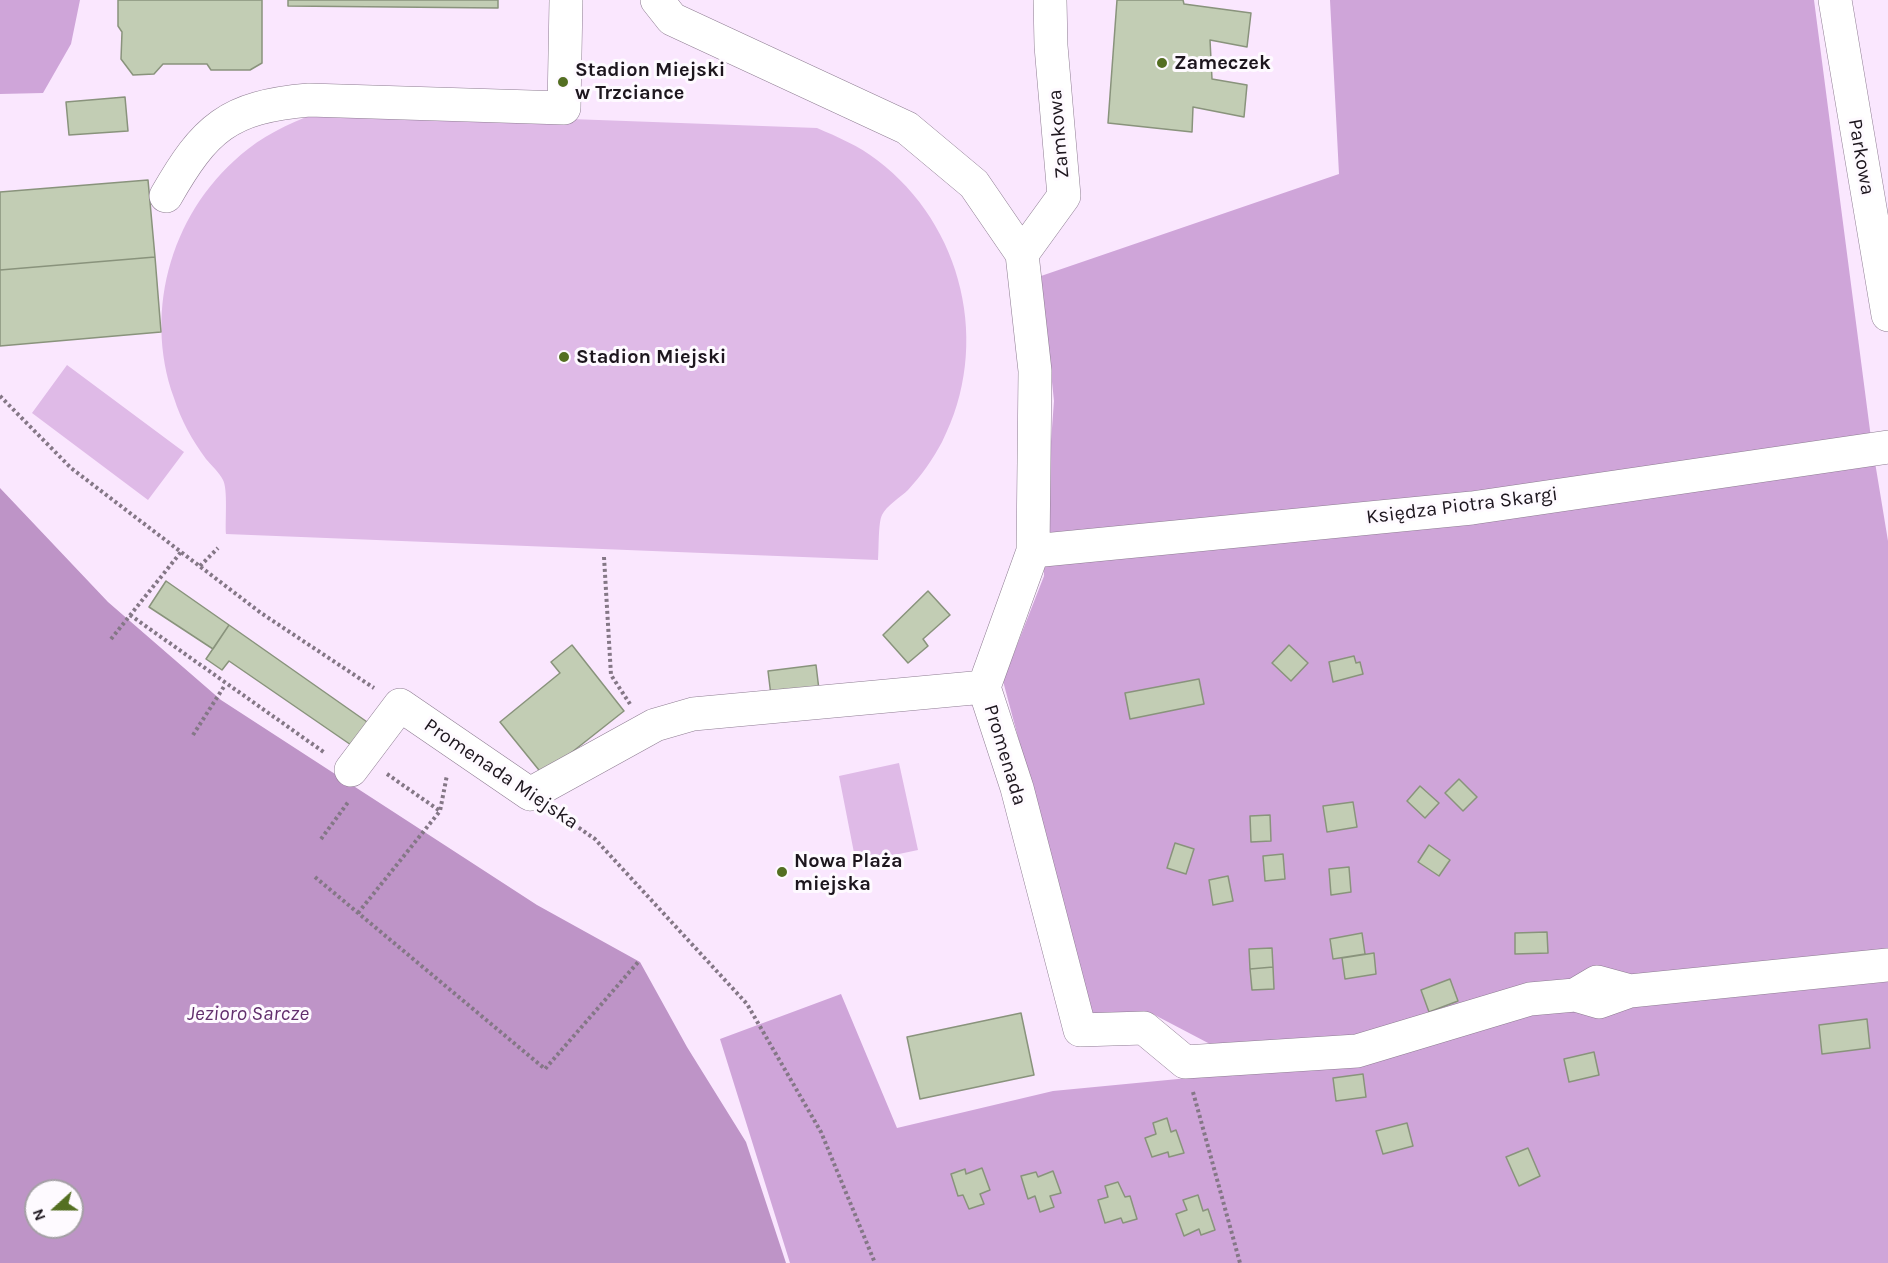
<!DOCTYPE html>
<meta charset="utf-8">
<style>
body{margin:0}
#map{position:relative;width:1888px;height:1263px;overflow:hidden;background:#fae7fe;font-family:Karla,sans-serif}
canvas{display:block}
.north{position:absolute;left:24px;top:1179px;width:60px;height:60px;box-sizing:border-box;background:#fefaff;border:2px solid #a49fa5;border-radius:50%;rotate:249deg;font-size:16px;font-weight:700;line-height:24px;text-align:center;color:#1d161e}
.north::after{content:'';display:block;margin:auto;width:21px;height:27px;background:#546f22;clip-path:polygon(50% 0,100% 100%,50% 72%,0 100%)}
</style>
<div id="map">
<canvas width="1888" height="1263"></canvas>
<div class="north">N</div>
</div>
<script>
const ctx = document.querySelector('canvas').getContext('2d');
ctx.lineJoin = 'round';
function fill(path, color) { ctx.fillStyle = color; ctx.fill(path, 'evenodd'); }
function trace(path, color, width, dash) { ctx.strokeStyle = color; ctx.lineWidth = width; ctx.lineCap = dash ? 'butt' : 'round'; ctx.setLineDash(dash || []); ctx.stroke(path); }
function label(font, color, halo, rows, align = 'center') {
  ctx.font = font + ' Karla,sans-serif'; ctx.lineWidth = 6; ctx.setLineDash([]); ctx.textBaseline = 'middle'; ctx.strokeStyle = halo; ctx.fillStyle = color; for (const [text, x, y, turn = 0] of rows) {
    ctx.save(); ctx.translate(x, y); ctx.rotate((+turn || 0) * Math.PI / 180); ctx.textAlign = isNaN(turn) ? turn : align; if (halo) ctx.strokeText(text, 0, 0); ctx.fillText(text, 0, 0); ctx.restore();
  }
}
fill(new Path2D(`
 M325,110L817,128C838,137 859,146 877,160C963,225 992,345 942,442C933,459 921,476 908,490C901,497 886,506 882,515C878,523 879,550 878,560L226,534C225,522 228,489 223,480C219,472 211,465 206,459C192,440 181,420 174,398C142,309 173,207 248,149C271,131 297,120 325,110Z
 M67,365L184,452L148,500L32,413Z
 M899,763L918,850L856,863L839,776Z`), '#dfbae7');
fill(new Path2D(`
 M0,0H80L71,44L43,93L0,94Z
 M1330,0H1814L1871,438L1888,541V1263H790L720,1039L841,994L897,1128L1053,1091L1199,1077L1210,1044L1149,1012L1093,1017L1003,681L1044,576V536L1054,401L1041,276L1339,174Z`), '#cfa5d9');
fill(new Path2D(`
 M0,488L108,602L221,700L537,905L640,962L687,1047L746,1142L786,1263H0ZM36,1191H72V1227H36Z`), '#be94c7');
const building = new Path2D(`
 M118,0H262V63L250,70H211L207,64H163L154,74L133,75L121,59L122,32L118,26Z
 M288,0H498V8L288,6Z
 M1117,0H1183L1184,4L1251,13L1247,47L1210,40L1212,79L1247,85L1244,117L1193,107L1192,132L1108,123Z
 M125,97L128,131L69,135L66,102Z
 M148,180L155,257L0,270V192Z
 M155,257L161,332L0,346V270Z
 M166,581L229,625L213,649L149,607Z
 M928,591L950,615L923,639L928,646L908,663L883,635Z
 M229,625L370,724L354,747L229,661L222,670L206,659Z
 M572,645L624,711L543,775L500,722L560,673L551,662Z
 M1289,645L1308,663L1291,681L1272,663Z
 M1354,656L1356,663L1360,662L1363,674L1333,682L1329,662Z
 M816,665L820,698L772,704L768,671Z
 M1199,679L1204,704L1130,719L1125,693Z
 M1459,779L1477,797L1463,811L1445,793Z
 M1420,786L1439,803L1425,818L1407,801Z
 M1353,802L1357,827L1327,832L1323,806Z
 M1270,815L1271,841L1251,842L1250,816Z
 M1175,843L1194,849L1186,874L1167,868Z
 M1429,845L1450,860L1439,876L1418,862Z
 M1283,854L1285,879L1265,881L1263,856Z
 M1349,867L1351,892L1331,895L1329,869Z
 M1228,876L1233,901L1213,905L1209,880Z
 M1547,932L1548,953L1515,954V933Z
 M1362,933L1365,954L1333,959L1330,939Z
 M1272,948L1273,967L1250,969L1249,949Z
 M1374,953L1376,974L1345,979L1342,958Z
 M1273,967L1274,989L1252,990L1250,969Z
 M1450,979L1458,1001L1429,1012L1421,990Z
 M1021,1013L1034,1075L920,1099L907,1037Z
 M1867,1019L1870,1048L1822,1054L1819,1025Z
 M1594,1052L1599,1075L1569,1082L1564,1059Z
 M1363,1074L1366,1097L1336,1101L1333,1078Z
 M1167,1118L1171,1132L1176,1130L1184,1153L1169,1157L1168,1152L1152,1157L1145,1138L1156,1134L1153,1123Z
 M1407,1123L1413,1146L1383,1154L1376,1131Z
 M1528,1148L1540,1176L1519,1186L1506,1157Z
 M982,1168L990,1190L980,1194L984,1204L969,1209L963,1195L958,1196L951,1174L965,1169L966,1174Z
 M1053,1171L1061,1193L1050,1196L1054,1207L1040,1212L1035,1196L1028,1199L1021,1176L1036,1172L1038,1177Z
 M1118,1182L1125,1197L1130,1196L1137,1219L1123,1223L1121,1218L1105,1223L1098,1200L1108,1197L1105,1186Z
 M1198,1195L1203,1211L1208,1209L1215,1230L1201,1235L1199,1229L1184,1236L1176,1214L1187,1210L1183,1200Z`);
fill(building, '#c2cdb4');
trace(building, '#89937c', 1.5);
const minor = new Path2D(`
 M657,0L672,19L907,128L974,184L1022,254L1035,371L1033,551
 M1835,0L1888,315
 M166,196C205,128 228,107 309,100L564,108L566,0
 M1022,254L1064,196L1051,46L1050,0
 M984,687L1033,551L1472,508L1888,447
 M351,770L400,705L530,794L655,725L693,714L984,687L1017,788L1080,1030L1144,1028L1185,1062L1357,1051L1530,999L1575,995L1597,982L1630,991L1599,1002L1575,995
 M1630,991L1888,965`);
trace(minor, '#8e7d92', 34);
trace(new Path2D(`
 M0,396L71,468L261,613L374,688
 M604,557L611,675L630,704
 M200,566L218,548
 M130,615L325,753
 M111,639L181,552
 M193,735L225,685
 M387,774L440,811
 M559,814L595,839L747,1004L821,1132L875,1263
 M321,839L349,801
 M315,877L545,1069L639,961
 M358,913L440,811L447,775
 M1193,1092L1240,1263`), '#847786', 4, [3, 3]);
trace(minor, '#fff', 33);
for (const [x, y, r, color] of [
 [1162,63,6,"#546f22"],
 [563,82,6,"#546f22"],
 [564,357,6,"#546f22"],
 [782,872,6,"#546f22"]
]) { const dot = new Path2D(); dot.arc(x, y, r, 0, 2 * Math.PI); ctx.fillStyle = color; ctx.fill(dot); trace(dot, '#fefaff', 2); }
label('bold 20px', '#1d161e', '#fefaff', [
 ["Zameczek",1174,63],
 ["Stadion Miejski",575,70],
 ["w Trzciance",575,93],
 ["Stadion Miejski",576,357],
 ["Nowa Plaża",794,861],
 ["miejska",794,884]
], 'left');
label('20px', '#1d161e', '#fefaff', [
 ["Zamkowa",1059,134,-95],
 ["Parkowa",1861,157,80],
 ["Księdza Piotra Skargi",1462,506,-7],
 ["Promenada",1005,755,73],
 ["Promenada Miejska",501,774,34]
]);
label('italic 21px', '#622f6d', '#fefaff', [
 ["Jezioro Sarcze",248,1014]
]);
</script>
